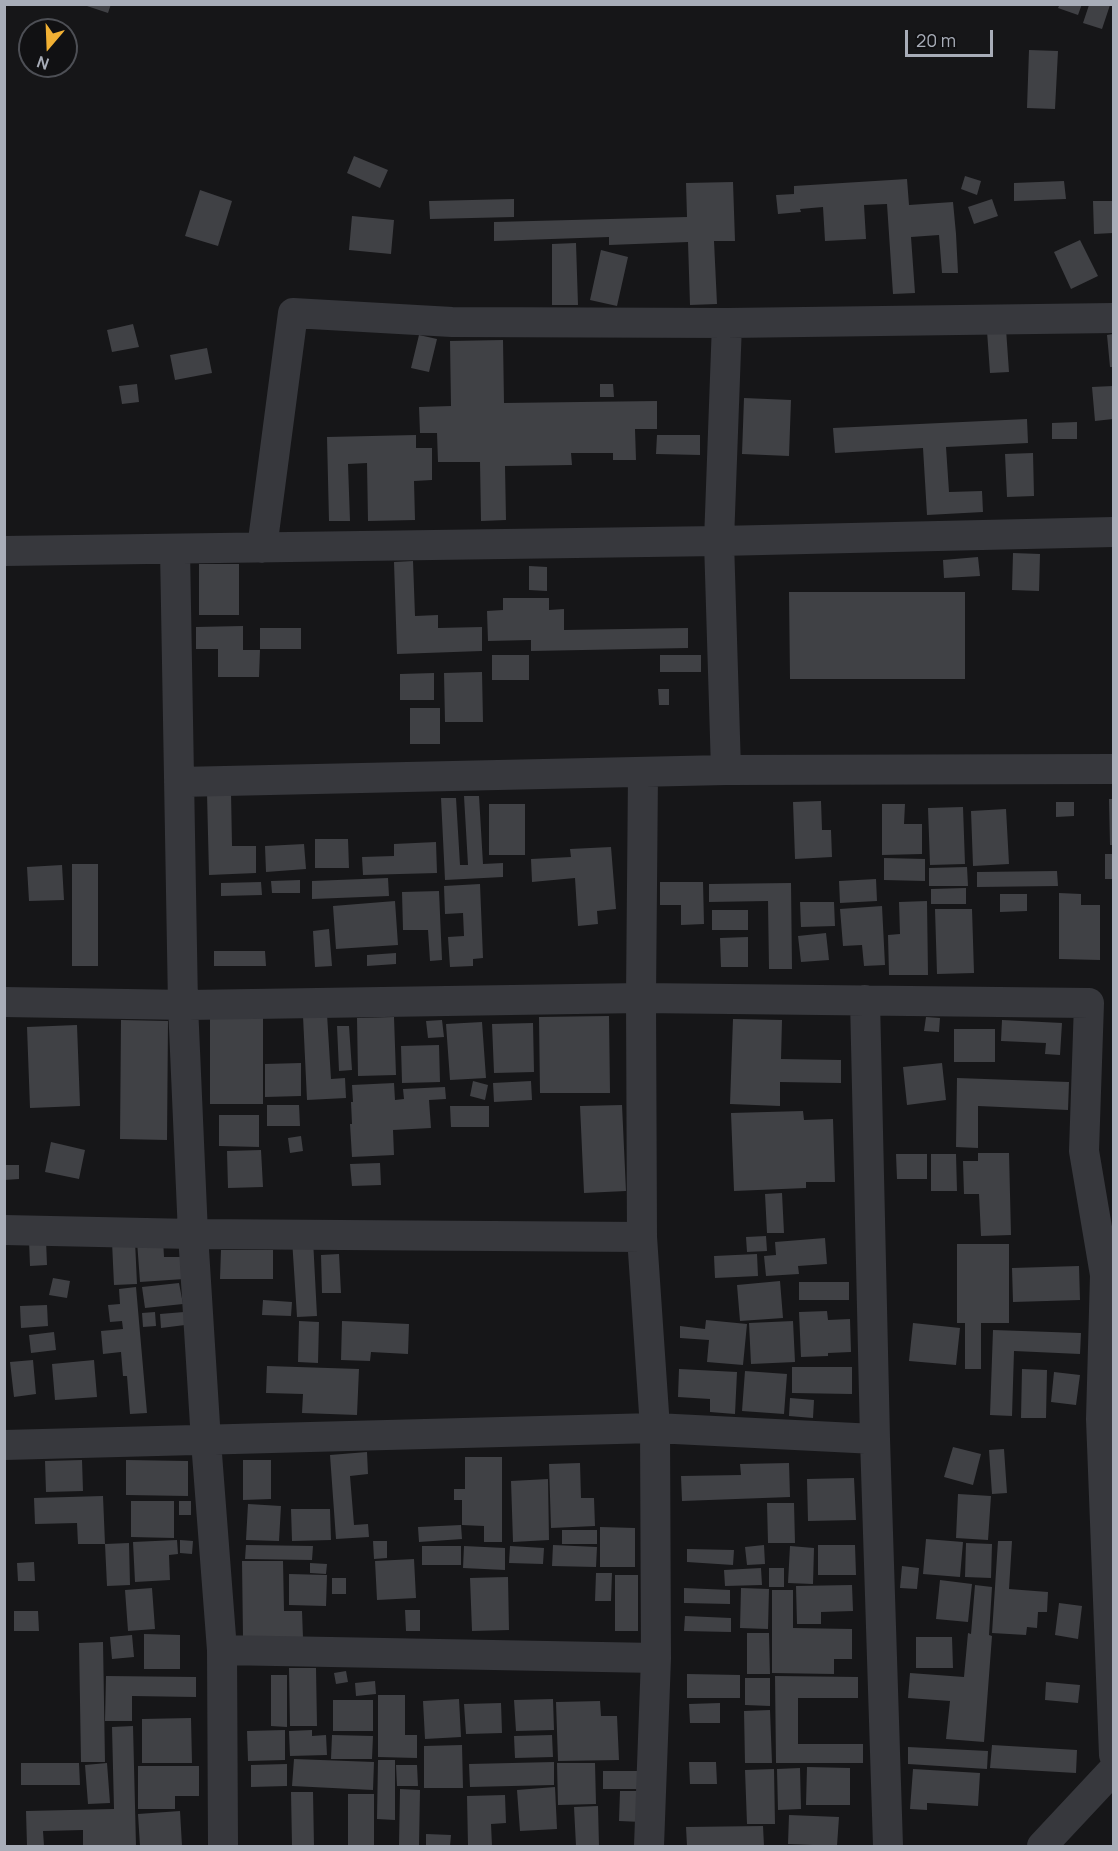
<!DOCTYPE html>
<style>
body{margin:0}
#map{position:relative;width:1118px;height:1851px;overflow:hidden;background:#161618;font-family:Manrope,sans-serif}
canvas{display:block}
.frame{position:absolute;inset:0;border:6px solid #a8adb8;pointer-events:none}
.north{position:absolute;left:18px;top:18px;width:60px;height:60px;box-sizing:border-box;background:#111113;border:2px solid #4d4f55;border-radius:50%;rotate:199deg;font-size:16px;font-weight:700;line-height:24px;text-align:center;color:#a8adb8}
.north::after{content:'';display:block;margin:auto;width:21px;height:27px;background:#f2b134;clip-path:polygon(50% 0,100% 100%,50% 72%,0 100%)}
.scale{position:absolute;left:905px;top:30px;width:88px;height:27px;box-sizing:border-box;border:3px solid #a8adb8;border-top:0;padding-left:8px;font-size:18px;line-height:21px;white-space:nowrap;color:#a8adb8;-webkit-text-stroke:4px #111113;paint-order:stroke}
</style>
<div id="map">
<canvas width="1118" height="1851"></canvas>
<div class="frame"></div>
<div class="north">N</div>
<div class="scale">20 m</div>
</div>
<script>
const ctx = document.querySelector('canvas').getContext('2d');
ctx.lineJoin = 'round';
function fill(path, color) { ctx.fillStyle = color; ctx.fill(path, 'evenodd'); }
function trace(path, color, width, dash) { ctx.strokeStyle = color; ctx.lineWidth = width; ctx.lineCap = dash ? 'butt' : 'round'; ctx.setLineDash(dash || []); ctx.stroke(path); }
fill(new Path2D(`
 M81,4H111L108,13Z
 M1060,4H1082L1078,15L1058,8Z
 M1089,5H1110L1102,29L1083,23Z
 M1029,50L1058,51L1055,109L1027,108Z
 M354,156L388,170L380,188L347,173Z
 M965,176L981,181L977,195L961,189Z
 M907,179L909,205L953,202L956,234L958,273H942L939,235L911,237L915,293L893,294L887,204L864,205L866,239L825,241L823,207L800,209L801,212L778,214L776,195L794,194V186Z
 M1064,181L1066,199L1014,201V183Z
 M733,182L735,241H714L717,304L690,305L688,242L609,245V237L494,241V222L687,217L686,183Z
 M200,190L232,201L218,246L185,236Z
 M514,199V217L430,219L429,201Z
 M992,199L998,216L974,224L968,207Z
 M1093,201H1113V233L1094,234Z
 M352,216L394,220L391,254L349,250Z
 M1080,240L1098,276L1071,289L1054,252Z
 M576,243L578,305H552V244Z
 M601,250L628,257L617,306L590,300Z
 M133,324L139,347L112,352L107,330Z
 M1006,329L1009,372L990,373L987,331Z
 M1113,334V367H1110L1107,335Z
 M419,335L437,339L429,372L411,368Z
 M503,340L504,403L657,401V429H635L636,460H613V453H571L572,465L505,466L506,520L481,521L480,462H438L437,433H420L419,407L451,406L450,341Z
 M207,348L212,373L175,380L170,355Z
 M137,384L139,402L122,404L119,386Z
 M600,384H613L614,397H600Z
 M1113,386V419L1095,421L1092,387Z
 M744,398L791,400L789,456L742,454Z
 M1027,419L1028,443L946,447L949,492L982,491L983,512L927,515L923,448L835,453L833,428Z
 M1077,422V439H1052V423Z
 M416,435V448H432V480L414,481L415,520L368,521L367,463L348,464L350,521H329L327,437Z
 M657,435H700V455L656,454Z
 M1033,453L1034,496L1007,497L1005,454Z
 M1013,553L1040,554L1039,591L1012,590Z
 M978,557L980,576L944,578L943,560Z
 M413,561L415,616L438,615V628L482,627V651L397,654L394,562Z
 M199,564H239V615H199Z
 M529,566L547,567V591L529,590Z
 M789,592H965V679H790Z
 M503,598H549V610L564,609V630L688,628V648L531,651V640L488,641L487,611L503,610Z
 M243,626V650H260L259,677H218V649H196V627Z
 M260,628H301V649H260Z
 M492,655H529V680H492Z
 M660,655H701V672H660Z
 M482,672L483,722H445L444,673Z
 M434,673V700H400V674Z
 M658,689H669V705H659Z
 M410,708H440V744H410Z
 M231,792L232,846H256V873L209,875L207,793Z
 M464,796H479L483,864L503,863V877L445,880L441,798H456L460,865H468Z
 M1109,799H1113V845H1110Z
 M821,801L822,830H831L832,857L795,859L793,802Z
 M1056,802H1074V816L1056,817Z
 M489,804H525V855H489Z
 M882,804H905L904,824H922V854L882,855Z
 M963,807L965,864L930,865L928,808Z
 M1006,809L1009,864L973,866L971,811Z
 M315,839H348L349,868H315Z
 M436,842L437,873L363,875L362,857L394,856V844Z
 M304,844L306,869L266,872L265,846Z
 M611,847L616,909L597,911L598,924L578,926L575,878L532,882L531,859L571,857L570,849Z
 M1105,854H1113V879H1105Z
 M884,858L925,859V881L884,880Z
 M72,864H98V966H72Z
 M62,865L64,900L29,901L27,867Z
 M967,867L968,886H929V868Z
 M1057,871L1058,886L977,887V872Z
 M388,878L389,896L312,899V881Z
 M876,879L877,901L840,903L839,881Z
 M300,880V893H272L271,881Z
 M261,882L262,895L221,896V883Z
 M660,882H703L704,924L681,925V905H660Z
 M791,883L792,969H769L768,901L709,902V884Z
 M480,884L483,958L473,959V966L450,967L448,937L464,936L463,913L445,914L444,886Z
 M966,888V904H931V889Z
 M439,891L442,960L430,961L428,930H403L402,892Z
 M1059,893L1081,894V905H1100V960L1059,959Z
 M1000,894H1027V911L1000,912Z
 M395,901L398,945L336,949L333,906Z
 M927,901L928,975H889L888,935L900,934L899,902Z
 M800,902H834L835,926L801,927Z
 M882,906L885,965L864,966L862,945L843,946L840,909Z
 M935,909H972L974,973L937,974Z
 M712,910H748V930H712Z
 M329,929L332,966L315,967L313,931Z
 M826,933L829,960L801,962L798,936Z
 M748,937V967H721L720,938Z
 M214,951H265L266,966H214Z
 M396,953V964L367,966V955Z
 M327,1014L331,1079L345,1078L346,1098L307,1100L303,1016Z
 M609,1016L610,1093H540L539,1017Z
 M210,1017L263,1018V1104H210Z
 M394,1017L396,1075L358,1076L357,1018Z
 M926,1017L940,1018L939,1032L924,1031Z
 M733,1019L782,1020L781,1059L841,1060V1083L780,1082V1106L730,1104Z
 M121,1020L168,1021L167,1140L120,1139Z
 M442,1020L444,1037L428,1038L426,1021Z
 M1002,1020L1062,1023L1060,1055L1045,1054L1046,1043L1001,1041Z
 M482,1022L486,1078L450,1080L446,1024Z
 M533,1023L534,1072L494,1073L492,1024Z
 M77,1025L80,1106L30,1108L27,1027Z
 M337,1026H349L352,1070L339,1071Z
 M954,1029H995V1062H954Z
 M439,1045L440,1082L402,1083L401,1046Z
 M301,1063V1096L265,1097V1064Z
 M942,1063L946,1100L907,1105L903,1067Z
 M957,1078L1069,1082L1068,1110L978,1106V1148L956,1147Z
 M473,1081L488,1085L485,1100L470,1096Z
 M531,1081L532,1100L494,1102L493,1083Z
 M394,1083L395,1100L404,1099L403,1089L445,1087L446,1099L429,1100L431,1128L393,1130L394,1155L352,1157L350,1124H352L351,1102H353L352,1085Z
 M267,1105H299L300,1126H267Z
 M622,1105L626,1191L584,1193L580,1106Z
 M450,1106H489V1127H451Z
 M803,1111L804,1120L833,1119L835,1182H806V1188L734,1191L731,1113Z
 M219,1115H259V1147L219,1146Z
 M301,1136L303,1151L290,1153L288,1138Z
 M51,1142L85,1150L79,1179L45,1172Z
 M261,1150L263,1187L228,1188L227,1151Z
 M978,1153H1009L1011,1235L981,1236L979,1194H964L963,1161H978Z
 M896,1154H927V1179H897Z
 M931,1154H956L957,1191H931Z
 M380,1163L381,1185L352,1186L350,1164Z
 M4,1165H19V1179L4,1180Z
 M782,1193L784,1233H767L765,1194Z
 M766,1236L767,1251L747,1252L746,1237Z
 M825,1238L827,1264L798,1266L799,1274L766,1276L764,1256L776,1255L775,1242Z
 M163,1239L164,1257H182L184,1279L140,1282L137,1241Z
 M292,1239H313L317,1316L297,1317Z
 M29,1240H46L47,1265L30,1266Z
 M135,1241L137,1284L114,1285L112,1242Z
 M957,1244H1009V1323H981V1369H965V1323H957Z
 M221,1250H273V1279H220Z
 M339,1254L341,1293H322L321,1255Z
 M757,1254L758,1276L715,1278L714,1256Z
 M1079,1266L1080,1300L1013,1302L1012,1268Z
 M53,1278L70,1281L67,1298L49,1295Z
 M780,1281L783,1318L740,1321L737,1285Z
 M799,1282H849V1300H799Z
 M179,1283L183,1304L145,1308L142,1287Z
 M136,1287L147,1413L130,1414L127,1376H123L121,1352L103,1354L101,1331L123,1329L122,1321L110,1322L108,1305L120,1304L119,1289Z
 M263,1300L292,1302L291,1316L262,1315Z
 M47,1305L48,1326L21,1328L20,1306Z
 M827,1311L828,1320L850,1319L851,1352L828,1353V1356L801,1357L799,1312Z
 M155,1312L156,1326L143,1327L142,1313Z
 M184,1312L185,1325L161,1328L160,1314Z
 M706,1320L747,1324L743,1365L707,1362L709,1340L680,1338V1326L705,1329Z
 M299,1321L319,1322L318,1363L298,1362Z
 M342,1321L409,1324L408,1354L371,1352L370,1361L341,1360Z
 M793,1321L795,1362L751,1364L749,1323Z
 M913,1323L960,1328L956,1365L909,1361Z
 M993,1330L1081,1333L1080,1354L1014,1351L1012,1416L990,1415Z
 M54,1332L56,1350L31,1353L29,1335Z
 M33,1360L36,1394L14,1397L10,1362Z
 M94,1360L97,1397L55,1400L52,1364Z
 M267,1366L359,1369L357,1415L302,1413L303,1394L266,1393Z
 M792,1367H852V1394L792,1393Z
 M679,1369L737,1372L735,1414L710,1412V1399L678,1397Z
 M1022,1369L1047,1370L1046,1418H1021Z
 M745,1371L787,1374L784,1414L742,1411Z
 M1054,1372L1080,1375L1076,1405L1051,1402Z
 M790,1398L814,1400L813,1418L789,1416Z
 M953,1447L981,1454L973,1485L944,1477Z
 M1004,1449L1007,1493L992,1494L989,1450Z
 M367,1452L368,1474L350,1476L354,1525L368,1524L369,1537L336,1539L330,1455Z
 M465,1457H502V1542H484V1526L462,1525V1500H454V1489H465Z
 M82,1460L83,1491L46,1492L45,1461Z
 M126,1460L188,1461V1496L126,1495Z
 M243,1460H271V1499L243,1500Z
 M580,1463L581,1498H594L595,1526L551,1528L549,1464Z
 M789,1463L790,1497L682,1501L681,1476L741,1475L740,1464Z
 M854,1478L856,1520L808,1521L807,1479Z
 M548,1479L549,1540L513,1542L511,1481Z
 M958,1494L991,1496L988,1540L956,1538Z
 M103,1496L105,1544H78L77,1523L35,1524L34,1498Z
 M131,1501H174V1538L131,1537Z
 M179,1501H191V1515H179Z
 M767,1503H794L795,1543H768Z
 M248,1504L281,1506L279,1541L246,1540Z
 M291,1509H330L331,1540L292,1541Z
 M461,1525L462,1539L419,1542L418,1527Z
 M600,1527L635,1528V1567H600Z
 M562,1530H597V1544H562Z
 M926,1539L963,1542L960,1577L923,1574Z
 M177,1540L178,1554L169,1555L170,1580L135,1582L133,1542Z
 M180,1540L193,1541L192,1554L180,1553Z
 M373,1541H387V1558L374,1559Z
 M998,1541H1012L1009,1589L1048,1592L1047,1612H1038L1037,1628L1027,1627L1026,1635L992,1633Z
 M129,1543L130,1585L107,1586L105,1544Z
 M966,1543L992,1544L991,1578L965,1577Z
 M246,1545L313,1546L312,1560L245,1559Z
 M553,1545L597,1547L596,1567L552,1566Z
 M764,1545L765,1564L747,1565L745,1547Z
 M818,1545H855L856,1575H818Z
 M422,1546H461V1565H422Z
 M464,1546L505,1548V1570L463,1568Z
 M510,1546L544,1548L543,1564L509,1563Z
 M790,1546L814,1548L813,1584L788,1583Z
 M687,1549L734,1550L733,1565L687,1562Z
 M414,1559L416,1598L377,1600L375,1561Z
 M242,1561H283L284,1611H302L303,1638H243Z
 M34,1562L35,1581H18L17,1563Z
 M310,1563L327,1564L326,1574L310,1573Z
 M902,1566L919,1568L917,1589L900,1588Z
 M761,1568L762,1585L725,1586L724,1570Z
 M769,1568H784V1587H769Z
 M596,1573H612L611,1601H595Z
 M289,1574L327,1575L326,1606L289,1605Z
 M615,1575H638V1631H615Z
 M508,1577L509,1630L472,1631L470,1578Z
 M332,1578H346V1594H332Z
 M940,1580L972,1584L968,1622L936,1619Z
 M852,1585L853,1611L821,1612V1624H797L796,1586Z
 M975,1585L992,1587L989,1635L992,1636L984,1742L946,1739L950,1701L908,1698L910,1673L964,1677L968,1633L971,1634Z
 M152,1588L155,1629L128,1631L125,1590Z
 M684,1588L730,1590V1604L684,1603Z
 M741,1588L769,1589L768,1629L740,1628Z
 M772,1590H793V1628L852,1629V1659H834V1674L772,1673Z
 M1059,1603L1082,1606L1078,1639L1055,1635Z
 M405,1610H420V1631H406Z
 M14,1611H38L39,1631H14Z
 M685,1616L731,1618V1632L684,1631Z
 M747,1633H769L770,1674H747Z
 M144,1634L180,1635V1669H144Z
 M132,1635L134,1657L112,1659L110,1637Z
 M916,1637H952L953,1668H916Z
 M103,1642L105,1762H81L79,1643Z
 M289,1668H316L317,1726H290Z
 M346,1671L348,1682L336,1684L334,1673Z
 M687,1674L740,1675V1698H687Z
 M271,1675H287V1727L271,1726Z
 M106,1676L196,1677V1697L132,1696V1721H105Z
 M775,1676L858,1677V1698H798V1744H863V1763H776Z
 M745,1678H770V1706L745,1705Z
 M375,1681L376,1694L356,1696L355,1683Z
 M1046,1682L1080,1685L1078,1703L1045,1700Z
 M378,1695H405V1735H417V1758L378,1757Z
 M459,1699L461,1737L425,1739L423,1701Z
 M553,1699L554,1730L516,1731L514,1700Z
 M333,1700H373V1731H333Z
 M600,1701L601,1716H617L619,1760L558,1761L556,1702Z
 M501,1703L502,1733L466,1734L464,1704Z
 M720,1703V1723H690L689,1704Z
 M770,1710L772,1763H745L744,1711Z
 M191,1718L192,1763H142V1719Z
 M133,1726L136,1846H83V1830L43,1831L44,1846H27L26,1811L114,1809L112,1727Z
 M285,1730V1760L248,1761L247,1731Z
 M312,1730V1736L326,1735L327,1755L290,1756L289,1731Z
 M332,1735L373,1736L372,1759H331Z
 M552,1735L553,1757L515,1758L514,1736Z
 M462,1745L463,1788H424V1746Z
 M992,1745L1077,1750L1076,1773L990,1768Z
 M908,1747L988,1751L987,1769L908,1764Z
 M294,1759L374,1762L373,1790L292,1786Z
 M378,1760H395V1820L377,1819Z
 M554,1762V1785L470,1787L469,1764Z
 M689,1762H716L717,1784H690Z
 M21,1763H79L80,1785H21Z
 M107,1763L110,1803L88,1804L85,1765Z
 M557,1763H595L596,1804L558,1805Z
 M287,1764V1786L251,1787V1765Z
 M396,1765H417L418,1786H397Z
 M138,1766H199V1796H175V1809H138Z
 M807,1767L850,1768V1805H806Z
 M800,1768L801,1809L778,1810L777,1769Z
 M774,1769L775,1824H747L745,1770Z
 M913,1769L980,1773L978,1806L927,1803V1810L910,1809Z
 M603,1771H641V1789H603Z
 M555,1787L557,1829L520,1831L517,1790Z
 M400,1789L420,1790L419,1846H399Z
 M620,1791H642V1822L619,1821Z
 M291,1792H313L314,1846H292Z
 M348,1794H374V1846H348Z
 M505,1795L506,1823L491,1824L492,1846H468L467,1796Z
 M598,1806L599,1846H576L574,1807Z
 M180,1811L182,1846H140L138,1814Z
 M789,1815L839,1817L837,1846L788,1844Z
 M763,1826L764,1846H687L686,1827Z
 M426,1834L451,1835L450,1846H426Z`), '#404145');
trace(new Path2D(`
 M262,548L293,313L452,322L727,323L1114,318
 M175,549L183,1005L193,1234L206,1441L222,1650L223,1846
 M4,551L719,541L1114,532
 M726,770L719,541L727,323
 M643,773L641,998L642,1237L655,1428L656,1658L649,1846
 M179,782L726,770L1114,769
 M865,1000L875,1439L888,1846
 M4,1002L188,1005L641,998L1089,1003L1084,1151L1105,1275L1101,1419L1114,1755
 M4,1230L193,1234L642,1237
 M4,1445L655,1428L875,1439
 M222,1650L656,1658
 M1042,1846L1114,1769`), '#37383d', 30);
</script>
